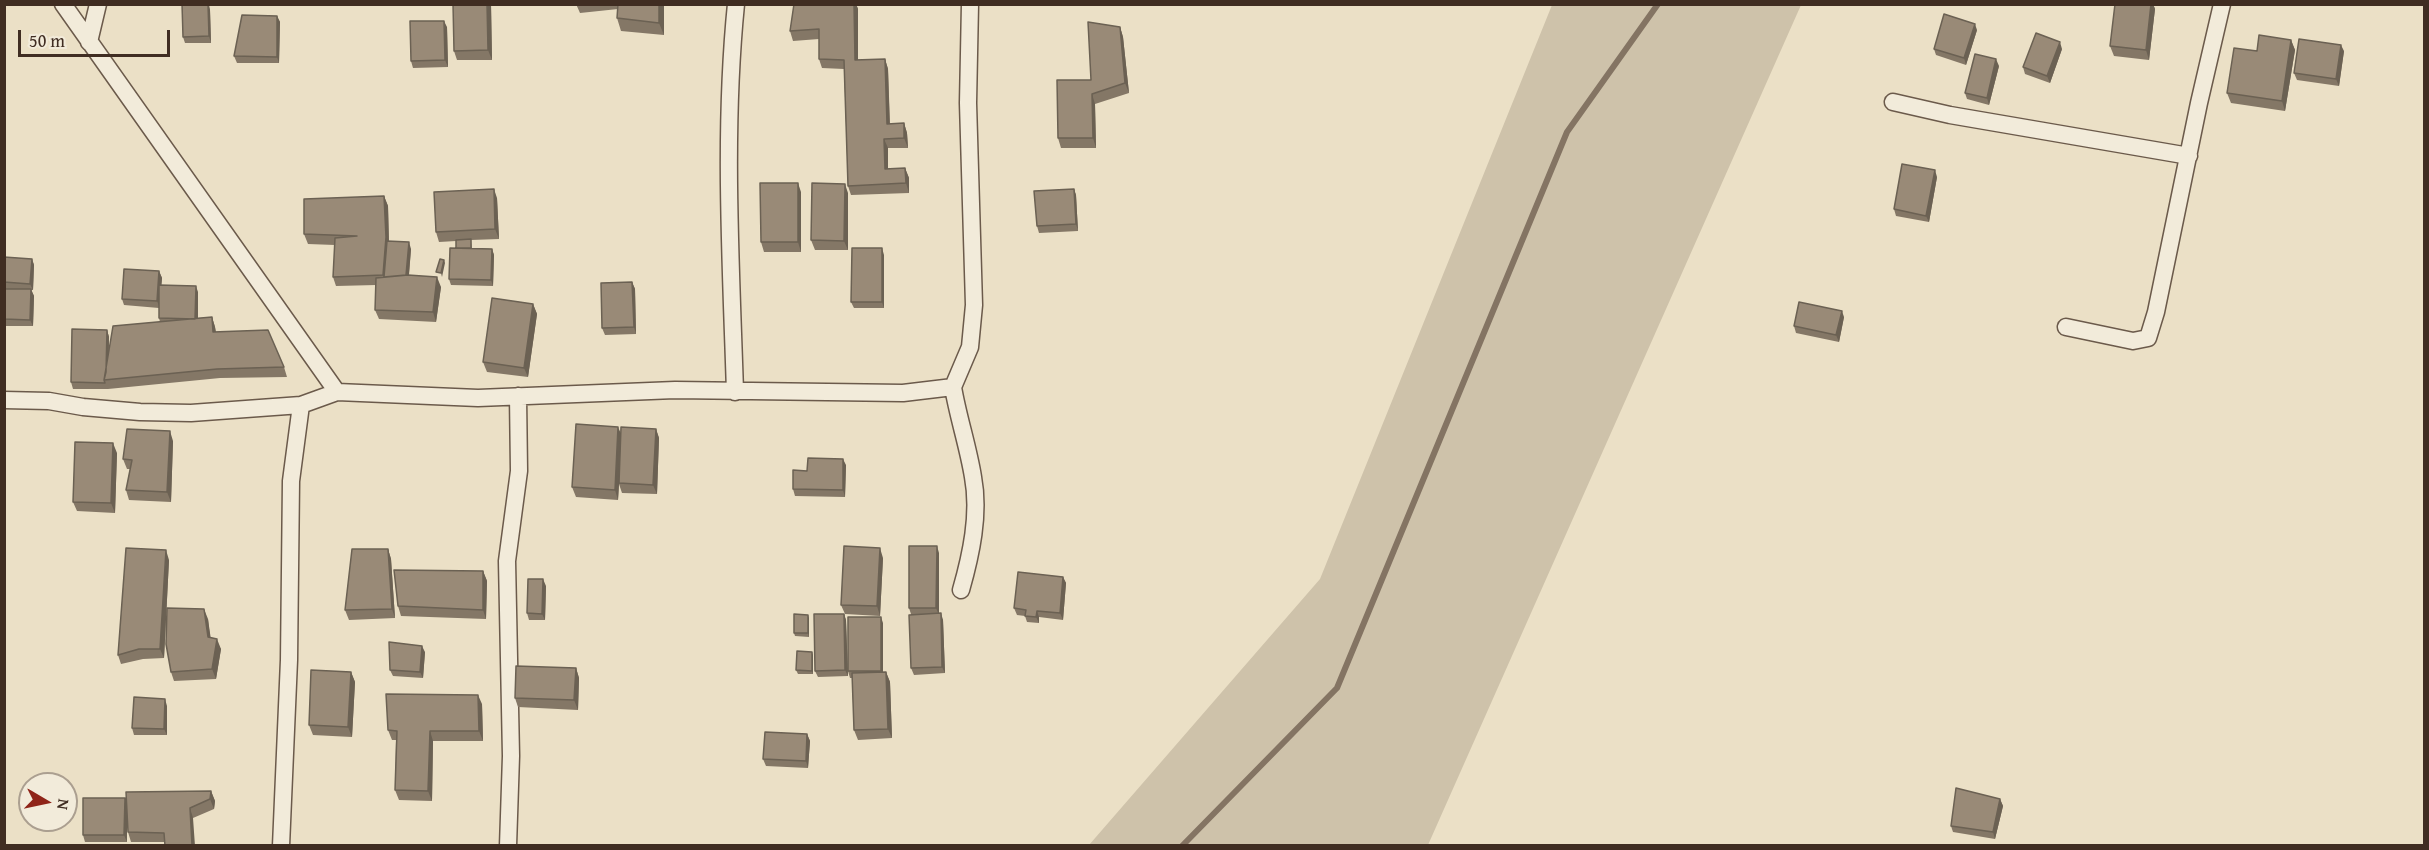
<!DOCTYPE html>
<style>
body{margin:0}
#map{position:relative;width:2429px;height:850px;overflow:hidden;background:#ebe0c6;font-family:"Gentium Book Plus",serif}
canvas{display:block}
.frame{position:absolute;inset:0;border:6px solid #402d22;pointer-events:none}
.north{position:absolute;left:18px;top:772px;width:60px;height:60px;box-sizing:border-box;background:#f2ebda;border:2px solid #ab9f90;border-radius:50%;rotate:99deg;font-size:16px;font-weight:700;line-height:24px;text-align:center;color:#402d22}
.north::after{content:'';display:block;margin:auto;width:21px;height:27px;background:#8f2418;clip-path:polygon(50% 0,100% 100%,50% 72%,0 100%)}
.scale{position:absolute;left:18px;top:30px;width:152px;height:27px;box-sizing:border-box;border:3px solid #402d22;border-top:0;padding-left:8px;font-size:18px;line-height:21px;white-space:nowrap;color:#402d22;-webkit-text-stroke:4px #f2ebda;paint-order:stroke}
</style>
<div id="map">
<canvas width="2429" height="850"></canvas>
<div class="frame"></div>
<div class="north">N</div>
<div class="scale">50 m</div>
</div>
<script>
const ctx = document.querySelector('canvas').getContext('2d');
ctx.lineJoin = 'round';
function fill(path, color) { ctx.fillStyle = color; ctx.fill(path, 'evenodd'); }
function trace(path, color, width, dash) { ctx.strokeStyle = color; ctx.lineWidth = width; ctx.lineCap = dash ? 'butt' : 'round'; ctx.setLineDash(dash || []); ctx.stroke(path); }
fill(new Path2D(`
 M1552,5H1801L1428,845H1089L1320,579Z`), '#cec2aa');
trace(new Path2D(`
 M1182,846L1337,688L1567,132L1658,4`), '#847463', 6);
const minor = new Path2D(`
 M63,4L337,392
 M89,42L98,4
 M1893,102L1950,115L2189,156
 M2066,327L2133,341L2148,338L2156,312L2199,103L2222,4
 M953,387L970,347L974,305L968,103L970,4
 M735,392C731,264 723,133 736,4
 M4,400L49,401L83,407L140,412L191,413L301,405L337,392L478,398L675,390L903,393L953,387C958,417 968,446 973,477C980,514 971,555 961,590
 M281,846L289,660L291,481L301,405
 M508,846L511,756L507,561L519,471L518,396`);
trace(minor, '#6b5a4b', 19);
trace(minor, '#f2ebda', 16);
fill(new Path2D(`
 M182,4H209L210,10L211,43H185L183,37Z
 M491,4L492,60H457L454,51Z
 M576,4H664V35L621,31L617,18L618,9L580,13Z
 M794,4H856L858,9V60L885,59L888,69L890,124L904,123L907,133L908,148H888V169L905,168L909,178V193L851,195L848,186L844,69L822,68L819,59V39L793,41L790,31Z
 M2151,4H2153L2155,9L2149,60L2114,56L2110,46Z
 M277,16L280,22L279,63H237L234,56Z
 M447,27L448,67L413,68L411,61Z
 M1120,27L1123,37L1129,93L1095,104L1096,148H1061L1058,138Z
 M1977,30L1966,65L1936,55L1934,49Z
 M2291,40L2295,50L2285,111L2231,103L2227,93L2257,51Z
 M2062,49L2050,83L2025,74L2023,67Z
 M2344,51L2339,86L2297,80L2294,73Z
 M1999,66L1989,105L1967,99L1965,93Z
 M1937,177L1929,222L1896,216L1894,209Z
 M1074,189L1076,195L1078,231L1039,233L1037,226Z
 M801,192V252H764L761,242Z
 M848,193V250H815L811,240Z
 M384,196L388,206L389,241L411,249L409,275L441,287L436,322L379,319L375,310L376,285L336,286L333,277L335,245L308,244L304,234Z
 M497,198L499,239L471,240L472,248L492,249L494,255L493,286L451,285L449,279L456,248V241L439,242L436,232Z
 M884,255V308H854L851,302Z
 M4,257L32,259L34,265L33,290H31L34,296L33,326H4V289H17H4Z
 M159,271L162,278L161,285L198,292V318L212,317L215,327L216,332L284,367L287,377L220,378L108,389H73L71,382L107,330L109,337V354L160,322L159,318V308L124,305L122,299Z
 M632,282L635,289L636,334L605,335L602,328Z
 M533,304L537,314L528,377L487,372L483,362Z
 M1844,317L1839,342L1796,333L1794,326Z
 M656,429L659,438L657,494L622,493L619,484L618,500L576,497L572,487L621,435Z
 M173,441L171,502L129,500L126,490L130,469H127L123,459Z
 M117,453L115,513L77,511L73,502Z
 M846,465L845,497L795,496L793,489L807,471Z
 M388,549L391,559L395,618L349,620L345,610Z
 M939,553V613L943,620L945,673L914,675L911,668V614L909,608Z
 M883,558L880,616L845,614L841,605Z
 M169,560L164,658L143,659L121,664L118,655Z
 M483,571L487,581L486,619L401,616L398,606Z
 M1063,577L1066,583L1063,620L1039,617V623L1027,622L1025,616L1017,615L1014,608Z
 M546,586L545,620H529L527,613Z
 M844,614L846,620L848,676L818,677L815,671Z
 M809,618V637L795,636L794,633Z
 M208,619L210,637L221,649L216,679L174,681L171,672Z
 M883,623V672H886L890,682L892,738L858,740L854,730L852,678H850L848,671Z
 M425,652L423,678L393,676L390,670Z
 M813,655V674H798L796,670Z
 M576,668L579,678L578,710L518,707L515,698Z
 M351,672L355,682L352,737L313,735L309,725Z
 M482,704L483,741H433L432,801L399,800L395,790L396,740H392L388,730Z
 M167,706V735H134L132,728Z
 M807,734L810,741L808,768L766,766L763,759Z
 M211,791L215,801L214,809L193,818L165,842H131L128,832L127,815V842H85L83,835L126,802Z
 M2000,799L2003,806L1995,839L1953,832L1951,826Z`), '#847766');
fill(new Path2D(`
 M208,4L210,10L211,43L209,36Z
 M487,4H491L492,60L488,50Z
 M659,4H664V35L659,23Z
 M854,4H856L858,9V70L855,60Z
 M2151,4H2153L2155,9L2149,60L2146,50Z
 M277,16L280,22L279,63L277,57Z
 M444,21L447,27L448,67L445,60Z
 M1975,24L1977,30L1966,65L1964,58Z
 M1120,27L1123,37L1129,93L1125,83Z
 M2291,40L2295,50L2285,111L2282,101Z
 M2060,42L2062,49L2050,83L2047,76Z
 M2341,45L2344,51L2339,86L2336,79Z
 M885,59L888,69L890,134L887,124Z
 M1996,59L1999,66L1989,105L1987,98Z
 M1092,94L1095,104L1096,148L1093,138Z
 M904,123L907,133L908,148L904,138Z
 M884,139L888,148V179L885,169Z
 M905,168L909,178V193L906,183Z
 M1935,170L1937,177L1929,222L1926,216Z
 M798,183L801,192V252L798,242Z
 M845,184L848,193V250L844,241Z
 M494,189L497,198L499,239L495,229Z
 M1074,189L1076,195L1078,231L1076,224Z
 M384,196L388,206L389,247L386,284L383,275Z
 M409,242L411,249L408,285L406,278Z
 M882,248L884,255V308L882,302Z
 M492,249L494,255L493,286L491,280Z
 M32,259L34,265L33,290L30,284Z
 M444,260L445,263L442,277L441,273Z
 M159,271L162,278L160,308L157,301Z
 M437,277L441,287L436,322L433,312Z
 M632,282L635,289L636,334L634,327Z
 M196,286L198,292V325L195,319Z
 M31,289L34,296L33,326L30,320Z
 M533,304L537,314L528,377L524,368Z
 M1842,311L1844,317L1839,342L1836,335Z
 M212,317L215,327L217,342L213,332Z
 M107,330L109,337L108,379H106Z
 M618,427L622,436L618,500L615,490Z
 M656,429L659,438L657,494L653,485Z
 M170,431L173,441L171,502L167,492Z
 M113,443L117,453L115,513L111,503Z
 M843,459L846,465L845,497L843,490Z
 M937,546L939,553V615L936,608Z
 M880,548L883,558L880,616L877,606Z
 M388,549L391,559L395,618L392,609Z
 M166,550L169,560L164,658L160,649Z
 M483,571L487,581L486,619L483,610Z
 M1063,577L1066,583L1063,620L1060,613Z
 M543,579L546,586L545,620L542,614Z
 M204,609L208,619L212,647L208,637Z
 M1037,611L1039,617V623L1036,617Z
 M941,613L943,620L945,673L942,667Z
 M844,614L846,620L848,676L845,670Z
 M808,615L809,618V637L808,633Z
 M881,617L883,623V678L881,671Z
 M217,639L221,649L216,679L212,669Z
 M422,646L425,652L423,678L420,672Z
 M812,652L813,655V674L812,671Z
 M576,668L579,678L578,710L574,700Z
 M351,672L355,682L352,737L348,727Z
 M886,672L890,682L892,738L888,729Z
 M478,695L482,704L483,741L479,731Z
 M165,699L167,706V735L164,729Z
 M430,731L433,741L432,801L428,791Z
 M807,734L810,741L808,768L806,761Z
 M211,791L215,801L214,809L210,799Z
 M125,798L127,805V842L124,835Z
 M2000,799L2003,806L1995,839L1993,832Z
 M190,808L193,818L195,846H192Z`), '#6b6153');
const building = new Path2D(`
 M182,4H208L209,36L183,37Z
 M453,4H487L488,50L454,51Z
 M618,4H659V23L617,18Z
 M794,4H854L855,60L885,59L887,124L904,123V138L884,139L885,169L905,168L906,183L848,186L844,60L819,59V29L790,31Z
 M2115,4H2151L2146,50L2110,46Z
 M1944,14L1975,24L1964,58L1934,49Z
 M242,15L277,16V57L234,56Z
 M410,21H444L445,60L411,61Z
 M1088,22L1120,27L1125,83L1092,94L1093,138H1058L1057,80H1091Z
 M2036,33L2060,42L2047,76L2023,67Z
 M2259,35L2291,40L2282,101L2227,93L2234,48L2257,51Z
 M2299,39L2341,45L2336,79L2294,73Z
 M1975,54L1996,59L1987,98L1965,93Z
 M1902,164L1935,170L1926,216L1894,209Z
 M760,183H798V242H761Z
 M812,183L845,184L844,241L811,240Z
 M494,189L495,229L436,232L434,192Z
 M1074,189L1076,224L1037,226L1034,191Z
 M384,196L386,237L383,275L333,277L335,238L357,236L304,234V199Z
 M471,239V248H456V240Z
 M387,241L409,242L406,275L384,277Z
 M450,248L492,249L491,280L449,279Z
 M852,248H882V302H851Z
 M4,257L32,259L30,284L4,282Z
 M440,259L444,260L441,273L436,272Z
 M124,269L159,271L157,301L122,299Z
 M408,275L437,277L433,312L375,310L376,278Z
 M632,282L634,327L602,328L601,283Z
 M159,285L196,286L195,319L159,318Z
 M4,289H31L30,320L4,319Z
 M492,298L533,304L524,368L483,362Z
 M1799,302L1842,311L1836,335L1794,326Z
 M212,317L213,332L268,330L284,367L217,369L104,380L113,326Z
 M72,329L107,330L106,372L104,380L105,383L71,382Z
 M576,424L618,427L615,490L572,487Z
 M621,427L656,429L653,485L619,483Z
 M127,429L170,431L167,492L126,490L132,460L123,459Z
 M75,442L113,443L111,503L73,502Z
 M808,458L843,459V490L793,489V470L807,471Z
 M844,546L880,548L877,606L841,605Z
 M909,546H937L936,608H909Z
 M126,548L166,550L160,649H139L118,655Z
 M352,549H388L392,609L345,610Z
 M394,570L483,571V610L398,606Z
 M1018,572L1063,577L1060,613L1037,611L1036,617L1025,616L1026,610L1014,608Z
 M528,579H543L542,614L527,613Z
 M167,608L204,609L208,637L217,639L212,669L171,672L166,644Z
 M941,613L942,667L911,668L909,615Z
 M794,614L808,615V633H794Z
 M814,614H844L845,670L815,671Z
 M848,617H881V671H848Z
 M389,642L422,646L420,672L390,670Z
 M797,651L812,652V671L796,670Z
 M516,666L576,668L574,700L515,698Z
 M311,670L351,672L348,727L309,725Z
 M886,672L888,729L854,730L852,673Z
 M386,694L478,695L479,731H430L428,791L395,790L397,731L388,730Z
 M134,697L165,699L164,729L132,728Z
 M765,732L807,734L806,761L763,759Z
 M1956,788L2000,799L1993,832L1951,826Z
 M211,791L210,799L190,808L192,846H165L164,833L128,832L126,792Z
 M83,798H125L124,835H83Z`);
fill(building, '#998a77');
trace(building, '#6b6153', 1.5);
</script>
